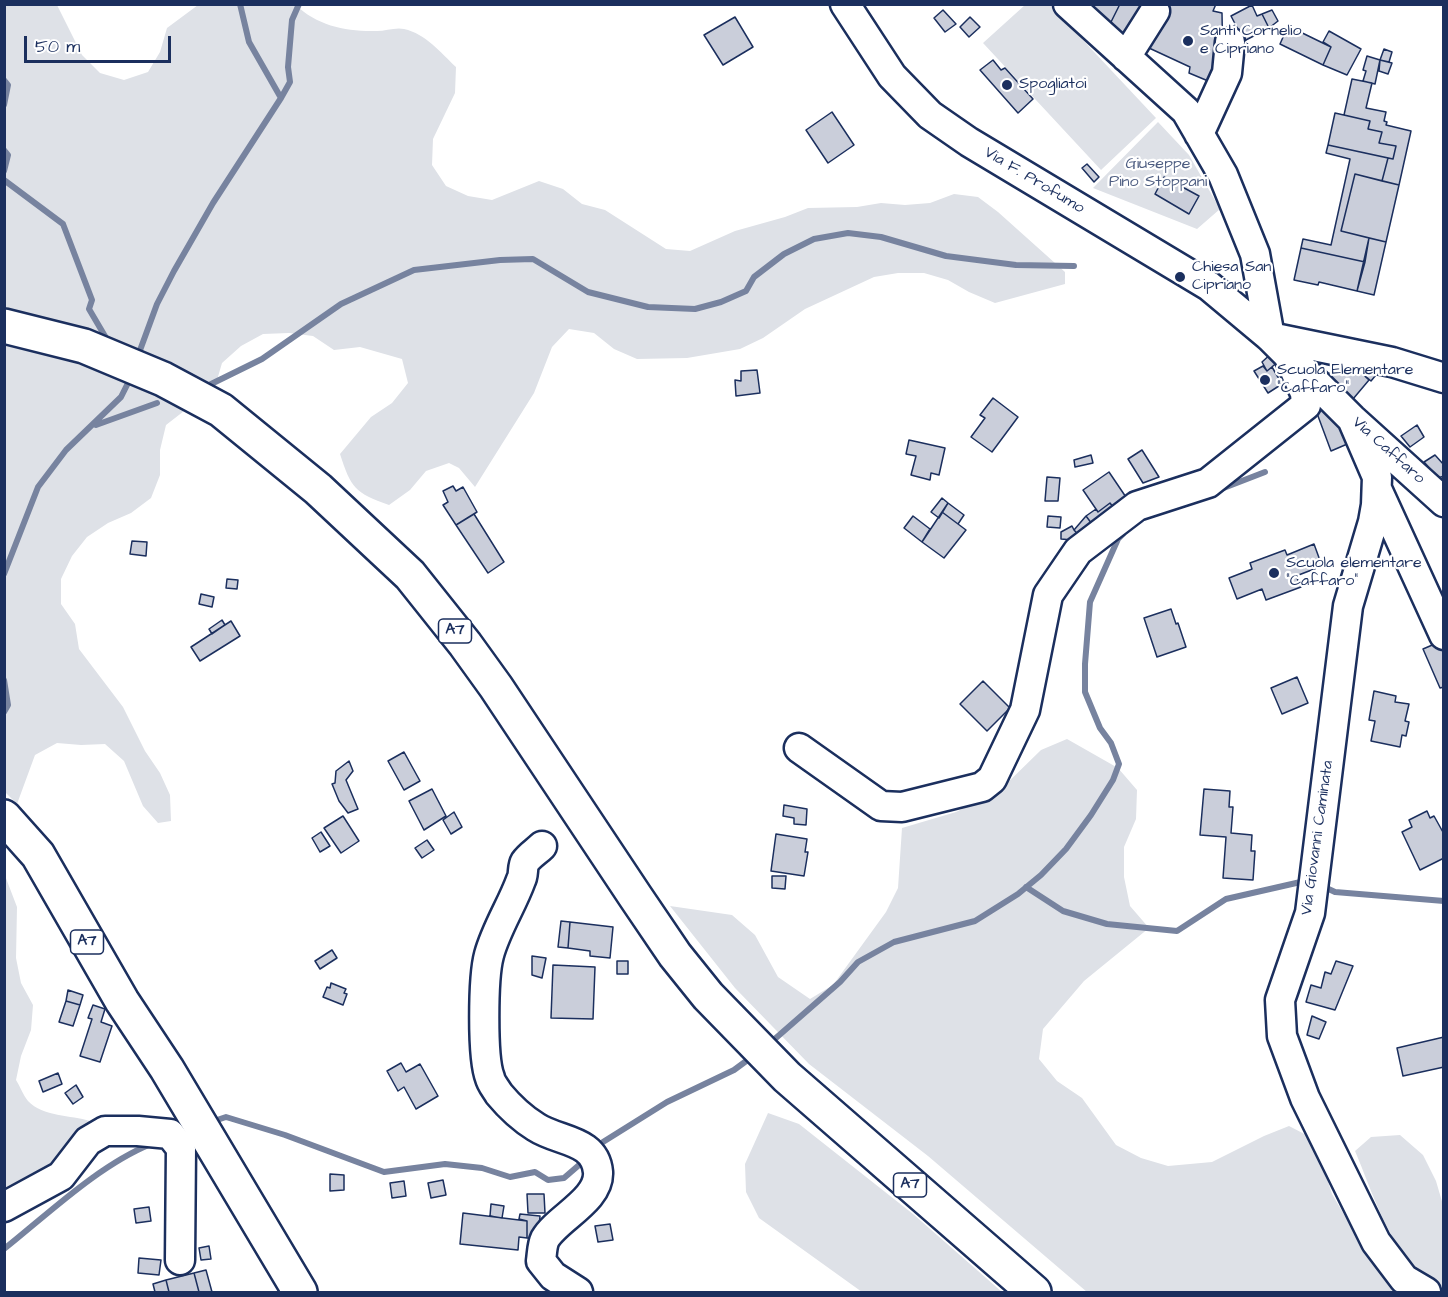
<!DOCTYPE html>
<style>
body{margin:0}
#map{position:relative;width:1448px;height:1297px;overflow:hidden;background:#fff;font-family:"Architects Daughter",sans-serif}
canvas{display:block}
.frame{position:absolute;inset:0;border:6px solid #1b2f5e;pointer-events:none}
.scale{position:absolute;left:24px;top:36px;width:147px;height:27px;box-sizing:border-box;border:3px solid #1b2f5e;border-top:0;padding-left:8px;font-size:18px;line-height:21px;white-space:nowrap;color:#1b2f5e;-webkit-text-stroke:4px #fff;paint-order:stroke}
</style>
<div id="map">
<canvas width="1448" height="1297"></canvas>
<div class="frame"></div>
<div class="scale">50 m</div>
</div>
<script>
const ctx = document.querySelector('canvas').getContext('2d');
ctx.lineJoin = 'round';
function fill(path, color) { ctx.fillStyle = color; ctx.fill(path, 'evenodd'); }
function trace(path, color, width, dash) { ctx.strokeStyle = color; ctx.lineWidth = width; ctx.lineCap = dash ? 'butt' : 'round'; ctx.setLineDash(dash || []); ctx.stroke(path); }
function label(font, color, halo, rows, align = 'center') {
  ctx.font = font + ' "Architects Daughter",sans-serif'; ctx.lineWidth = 4.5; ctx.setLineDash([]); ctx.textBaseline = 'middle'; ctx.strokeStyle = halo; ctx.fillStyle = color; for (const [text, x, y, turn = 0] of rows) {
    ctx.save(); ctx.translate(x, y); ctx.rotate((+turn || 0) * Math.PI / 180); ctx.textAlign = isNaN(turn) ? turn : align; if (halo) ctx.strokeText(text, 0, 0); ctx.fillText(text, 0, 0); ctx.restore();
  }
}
fill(new Path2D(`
 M4,5H57L82,55L100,73L124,80L148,72L160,52L167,28L198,5H296C317,26 348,32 377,31C385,31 396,27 404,29C426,34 440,52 456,67L455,93L433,139L432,165L446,186L468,196L492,200L539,181L563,189L582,204L605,210L666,249L690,251L735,231L785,217L808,208L857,207L881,203L905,205L930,203L954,194L978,197L998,212L1065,272V284L995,303L969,292L948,280L924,273H898L874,277L805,309L763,338L740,349L687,358L637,359L614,349L594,333L569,329L552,347L534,393L475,487L459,468L449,463L426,471L410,490L389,505C355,493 351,488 340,454L371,417L392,403L408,383L402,359L360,347L334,350L313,336L289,333L263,334L241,346L222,363L215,387L166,425L160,450V475L151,498L131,513L108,523L87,537L72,556L61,579V604L75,624L79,649L123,707L145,751L160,773L170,795L171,821L158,823L143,806L124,761L105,744L81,745L57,743L35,755L17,804L4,791Z
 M1025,5H1050L1156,118L1101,170L983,43Z
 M1158,122L1189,155L1220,209L1197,229L1093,188Z
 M1067,739L1118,768L1137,790L1136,819L1124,847V877L1130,906L1149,928L1084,981L1043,1029L1039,1059L1057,1081L1082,1098L1116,1145L1141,1158L1168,1166L1212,1162L1264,1136L1289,1126L1314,1139L1332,1194L1373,1264L1403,1292H1087L928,1156L809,1064L735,988L670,906L732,915L755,935L778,977L810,999L833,985L886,912L898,888L902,828L956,812L999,791L1041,750Z
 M4,873L17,907L16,958L21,983L33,1005L31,1030L21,1056L16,1080C20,1086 23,1095 28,1101C43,1117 71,1115 90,1121C77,1159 36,1177 4,1198Z
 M768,1113L799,1124L913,1214L1002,1292H862L759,1218L746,1192L745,1164Z
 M1400,1135L1423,1155L1436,1181L1443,1205V1287C1437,1283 1429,1280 1424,1275C1387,1244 1373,1193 1355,1151L1371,1137Z`), '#dee1e7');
trace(new Path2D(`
 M240,4L249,42L281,98
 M4,80L8,85L4,105
 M4,150L8,155L4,171
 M4,180L63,224L92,300L89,309L109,343
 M139,353L157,304L174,271L213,203L281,98L290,82L288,67L292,20L299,4
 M203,388L262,359L341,304L414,270L500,260L533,259L588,292L648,307L695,309L721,302L746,291L754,277L784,254L814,239L848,233L881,237L946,256L1016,265L1074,266
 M96,425L157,403
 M1221,489L1265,472
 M4,574L38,487L66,450L121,397L130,379
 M4,680L8,705L4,712
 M1320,885L1335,892L1444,901
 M1026,887L1063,911L1107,924L1177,931L1226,899L1305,881
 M769,1044L840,982L858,962L894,942L975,921L1018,894L1041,875L1066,849L1091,815L1113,780L1119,764L1111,743L1100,728L1085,692V664L1090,602L1118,539L1123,534
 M211,1122L226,1117L285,1135L384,1172L445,1164L482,1168L510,1177L535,1172L548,1180L564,1178L586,1159
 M595,1150L603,1142L667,1102L734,1070L753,1056
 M4,1249C48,1214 99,1165 151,1144`), '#77839f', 6);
const building = new Path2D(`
 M1091,4H1120L1108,28L1086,11Z
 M1120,4H1146L1128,38L1108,28Z
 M1168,4H1216L1213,11L1222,13L1223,70L1213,83L1189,73L1190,67L1149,48Z
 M1252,5L1257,16L1262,14L1269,28L1244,41L1231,16Z
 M943,10L956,24L945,32L934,18Z
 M1272,10L1278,21L1269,28L1262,14Z
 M735,17L753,47L723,65L704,35Z
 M970,17L980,27L969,37L960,27Z
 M1288,26L1331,47L1323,65L1280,44Z
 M1329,31L1361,49L1347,75L1323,65L1331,47L1323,42Z
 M1384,49L1392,52L1389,62L1380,60Z
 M1367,56L1380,60L1375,84L1363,81L1366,71L1363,70Z
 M993,60L1001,70L1005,68L1033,99L1018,113L980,70Z
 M1380,60L1392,63L1388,74L1379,71Z
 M1352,79L1372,83L1366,108L1386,112L1384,121L1387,122L1386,125L1411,131L1399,185L1382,181L1388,158L1393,159L1396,146L1379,143L1382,132L1368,129L1370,121L1344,115Z
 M832,112L854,145L828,163L806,130Z
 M1335,113L1370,121L1368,129L1382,132L1379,143L1396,146L1393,159L1328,145Z
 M1328,145L1388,158L1382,181L1355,174L1341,231L1369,238L1365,262L1301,248L1303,239L1331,245L1350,159L1326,153Z
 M1087,164L1099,177L1094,182L1082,168Z
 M1355,174L1399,185L1386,242L1341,231Z
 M1164,177L1199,196L1189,214L1155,194Z
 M1369,238L1386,242L1374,295L1357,291Z
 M1301,248L1365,262L1357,291L1319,282L1318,285L1294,280Z
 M1273,352L1279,361L1267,371L1262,362Z
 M1345,358L1369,380L1353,399L1328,375Z
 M1350,363L1385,364L1371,381Z
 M1263,366L1267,371L1272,367L1282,384L1268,393L1254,371Z
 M757,370L760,393L736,396L735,380L741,381V371Z
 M993,398L1018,417L992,452L971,437L985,418L980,415Z
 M1329,403L1352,442L1331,451L1315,408Z
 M1417,425L1424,437L1410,447L1401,436Z
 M909,440L945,448L939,475L931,473L930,480L911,475L916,456L906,454Z
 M1142,450L1159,477L1143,483L1128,459Z
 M1091,455L1093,463L1075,467L1074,460Z
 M1435,455L1444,465V476L1438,478L1424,462Z
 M1109,472L1132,506L1119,515L1110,503L1098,512L1083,490Z
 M1047,477L1060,478L1058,501H1045Z
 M453,486L456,491L463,487L477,512L456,525L443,505L448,502L443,491Z
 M942,498L948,503L939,518L931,512Z
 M948,503L964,515L958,524L942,512Z
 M1110,503L1119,515L1095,528L1086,516L1096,509L1098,512Z
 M942,512L966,530L944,558L922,542Z
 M474,514L504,562L488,573L456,525Z
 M913,516L930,529L922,542L904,528Z
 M1048,516L1061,517L1060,528L1047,527Z
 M1086,516L1095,528L1084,541L1074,530Z
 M1072,526L1074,530L1084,541L1061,539V532Z
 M132,541L147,542L146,556L130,554Z
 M1314,544L1322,566L1296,576L1301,587L1266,600L1262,589L1237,599L1229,578L1252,569L1250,563L1285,550L1287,555Z
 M227,579L238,580L237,589L226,588Z
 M201,594L214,597L212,607L199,604Z
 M1171,609L1176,624L1178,623L1186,647L1157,657L1144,618Z
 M222,620L225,625L212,634L209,629Z
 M231,621L240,636L200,661L191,647Z
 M1444,640V687L1440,688L1423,649Z
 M1297,677L1308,703L1282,714L1271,688Z
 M983,681L1010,708L987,731L960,704Z
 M1374,691L1396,696L1395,702L1409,704L1405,721L1409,722L1406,736L1402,735L1400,747L1371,741L1375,721L1369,720Z
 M404,752L420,781L404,790L388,761Z
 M349,761L353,771L346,780L358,809L348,813L339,801L332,784L335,783L336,771Z
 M432,789L446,816L424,830L409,801Z
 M1204,789L1230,791L1229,807H1233L1231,833L1252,835L1251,851H1255L1253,880L1223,878L1226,837L1200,835Z
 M784,805L807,809L806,825L794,824V818L783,816Z
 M1427,811L1430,818L1434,816L1444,834V858L1420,870L1402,832L1412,827L1409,820Z
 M454,812L462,827L451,834L443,820Z
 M343,816L359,841L341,853L324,828Z
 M321,832L330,846L320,852L312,838Z
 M776,834L807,839L805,852H808L804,876L771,871Z
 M427,840L434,850L422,858L415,848Z
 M772,876H786L785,889L772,888Z
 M561,921L570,922L568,948L558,947Z
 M570,922L613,927L610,958L590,956V951L568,948Z
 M332,950L337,958L320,969L315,961Z
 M532,956L546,958L542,978L532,975Z
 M617,961H628V974H617Z
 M1336,961L1353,966L1335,1010L1306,1002L1311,985L1321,988L1325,972L1331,974Z
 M553,965L595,967L593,1019L551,1018Z
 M331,983L346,989L344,993L347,994L343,1005L323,997L327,987L330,988Z
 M68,990L83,995L80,1005L66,1001Z
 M66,1001L80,1005L73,1026L59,1022Z
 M93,1005L105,1009L101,1022L112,1026L100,1062L80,1056L92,1019L88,1018Z
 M1312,1016L1326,1022L1319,1039L1307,1035Z
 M1444,1037V1067L1403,1076L1397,1048Z
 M401,1063L406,1072L420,1064L438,1096L416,1109L404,1087L398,1091L387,1071Z
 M58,1073L62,1084L43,1092L39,1081Z
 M76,1085L83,1097L73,1104L65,1093Z
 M330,1174L344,1175V1190L330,1191Z
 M443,1180L446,1195L431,1198L428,1183Z
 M404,1181L406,1196L392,1198L390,1183Z
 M527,1194H544L545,1213H528Z
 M491,1204L504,1206L502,1218L490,1216Z
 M149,1207L151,1221L136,1223L134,1209Z
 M463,1213L527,1221V1238L519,1237L518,1250L460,1244Z
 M520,1214L540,1216L538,1239L527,1238V1221L519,1219Z
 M610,1224L613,1240L598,1242L595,1226Z
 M209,1246L211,1259L201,1260L199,1248Z
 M139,1258L161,1260L159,1275L138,1273Z
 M206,1270L212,1292H199L194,1273Z
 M194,1273L199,1292H169L166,1280Z
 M166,1280L169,1292H155L153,1284Z`);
fill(building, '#caceda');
trace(building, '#1b2f5e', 1.5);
const minor = new Path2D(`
 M845,4L892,76L930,115L969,142L1209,286L1270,337L1352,419L1444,502
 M1068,4L1186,111L1223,175L1255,254L1270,337L1392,362L1444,378
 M1126,57L1155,11
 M1199,134L1227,73L1230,42
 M1352,419L1377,477L1376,505L1373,522L1348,606L1310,913L1280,1000L1282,1036L1305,1098L1376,1242L1404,1279L1426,1292
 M1378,491L1444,635
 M799,748L881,806L902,807L982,787L992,779L1025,710L1048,595L1078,551L1137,506L1208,483L1306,405L1305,393L1288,355
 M542,846C537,851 529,856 525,862C522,867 524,875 521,880C512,905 496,929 489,955C483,977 482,1058 490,1078C491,1083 496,1089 499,1094C509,1106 523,1119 536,1127C559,1142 595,1139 598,1172C600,1200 557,1218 545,1239C542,1245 542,1254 541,1261L553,1276L578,1292
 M4,1207L61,1176L88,1141L105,1131H138L170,1134L181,1148L180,1260`);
const highway = new Path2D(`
 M4,326L84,346L163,379L221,410L318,489L410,575L465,644L496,687L635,896L675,955L708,996L787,1077L1034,1292
 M4,817L38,855L122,1001L167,1069L300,1292`);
trace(minor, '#1b2f5e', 33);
trace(highway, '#1b2f5e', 38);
trace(minor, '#fff', 28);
trace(highway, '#fff', 33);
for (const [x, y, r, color] of [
 [1188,41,6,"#1b2f5e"],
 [1007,85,6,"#1b2f5e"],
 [1180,277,6,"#1b2f5e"],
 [1265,380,6,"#1b2f5e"],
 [1274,573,6,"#1b2f5e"]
]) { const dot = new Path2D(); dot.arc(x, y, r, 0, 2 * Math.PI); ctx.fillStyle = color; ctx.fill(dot); trace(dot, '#fff', 2); }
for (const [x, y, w] of [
 [455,631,33],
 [87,942,33],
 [910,1185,33]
]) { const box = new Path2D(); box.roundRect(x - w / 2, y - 12, w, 24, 4.5); ctx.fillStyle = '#fff'; ctx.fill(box); trace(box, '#1b2f5e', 1.5); }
label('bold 15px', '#1b2f5e', null, [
 ["A7",455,631],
 ["A7",87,942],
 ["A7",910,1185]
]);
label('16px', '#1b2f5e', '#fff', [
 ["Santi Cornelio",1200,32],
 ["e Cipriano",1200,50],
 ["Spogliatoi",1019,85],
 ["Chiesa San",1192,268],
 ["Cipriano",1192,286],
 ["Scuola Elementare",1277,371],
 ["\"Caffaro\"",1277,389],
 ["Scuola elementare",1286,564],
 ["\"Caffaro\"",1286,582]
], 'left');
label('16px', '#4c5c80', '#fff', [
 ["Giuseppe",1158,165],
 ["Pino Stoppani",1158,183]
]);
label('16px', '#1b2f5e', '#fff', [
 ["Via F. Profumo",1034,181,31],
 ["Via Caffaro",1388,451,42],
 ["Via Giovanni Caminata",1318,838,-82]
]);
</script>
